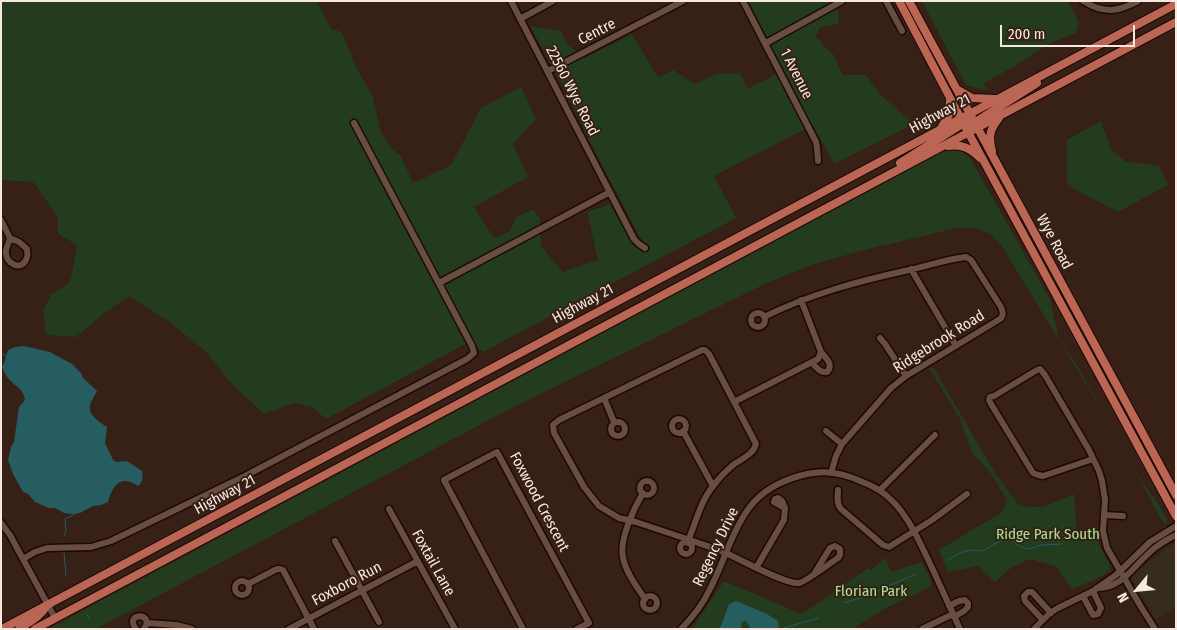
<!DOCTYPE html>
<style>
body{margin:0}
#map{position:relative;width:1177px;height:630px;overflow:hidden;background:#372015;font-family:"Fira Sans Condensed",sans-serif}
canvas{display:block}
.frame{position:absolute;inset:0;border:2px solid #f8e8e1;pointer-events:none}
.north{position:absolute;left:1112px;top:565px;width:50px;height:50px;-webkit-text-stroke:4px #372015;paint-order:stroke;rotate:242deg;font-size:14px;font-weight:700;line-height:20px;text-align:center;color:#f8e8e1}
.north::after{content:'';display:block;margin:auto;width:18px;height:22px;background:#f8e8e1;clip-path:polygon(50% 0,100% 100%,50% 72%,0 100%)}
.scale{position:absolute;left:1000px;top:25px;width:135px;height:22px;box-sizing:border-box;border:2px solid #f8e8e1;border-top:0;padding-left:6px;font-size:15px;line-height:18px;white-space:nowrap;color:#f8e8e1;-webkit-text-stroke:4px #372015;paint-order:stroke}
</style>
<div id="map">
<canvas width="1177" height="630"></canvas>
<div class="frame"></div>
<div class="north">N</div>
<div class="scale">200 m</div>
</div>
<script>
const ctx = document.querySelector('canvas').getContext('2d');
ctx.lineJoin = 'round';
function fill(path, color) { ctx.fillStyle = color; ctx.fill(path, 'evenodd'); }
function trace(path, color, width, dash) { ctx.strokeStyle = color; ctx.lineWidth = width; ctx.lineCap = dash ? 'butt' : 'round'; ctx.setLineDash(dash || []); ctx.stroke(path); }
function label(font, color, halo, rows, align = 'center') {
  ctx.font = font + ' "Fira Sans Condensed",sans-serif'; ctx.lineWidth = 4; ctx.setLineDash([]); ctx.textBaseline = 'middle'; ctx.strokeStyle = halo; ctx.fillStyle = color; for (const [text, x, y, turn = 0] of rows) {
    ctx.save(); ctx.translate(x, y); ctx.rotate((+turn || 0) * Math.PI / 180); ctx.textAlign = isNaN(turn) ? turn : align; if (halo) ctx.strokeText(text, 0, 0); ctx.fillText(text, 0, 0); ctx.restore();
  }
}
fill(new Path2D(`
 M1175,542L1176,544V607L1156,619L1130,576Z`), '#352c1c');
fill(new Path2D(`
 M1,1H317L331,29L342,32L357,69L373,97L380,130L392,149L401,156L413,183L451,165L481,108L521,87L536,119L513,144L528,177L474,207L494,238L509,232L517,216L533,210L540,218L541,246L563,272L598,260L587,212L610,204L634,247L641,239L589,140L568,95L530,26L561,31L566,43L585,58L632,34L658,77L673,70L695,84L716,74L740,73L748,89L783,70L748,1H837L839,24L820,27L816,36L825,47L833,54L843,75H866L880,94L914,124L834,164L813,125L714,176L736,218L483,352L478,348L473,340L326,419L312,407L294,403L264,414L233,385L206,352L168,321L129,296L102,315L76,337L46,335L43,311L51,295L70,282L77,245L58,234V217L33,182L1,180Z
 M922,1H1068L1079,23L1076,33L1051,43L1013,67L984,83L987,91L966,85Z
 M1101,121L1111,149L1125,161L1159,166L1168,185L1118,212L1074,189L1067,182V140Z
 M953,148H961V151L968,156L973,163L1050,299L1059,339L1075,362L1105,415L1141,480L1161,508L1167,520L1166,525L1161,519L1106,417L1001,245L990,234L975,228H956L857,252L811,265L769,282L508,410L96,629H48L946,150Z
 M932,365L995,473L1018,504L1030,507H1043L1074,494L1077,535L1096,531L1099,545L1110,565V571L1094,580L1072,589L1055,566L1030,559L1012,567L995,582L978,566L948,572L939,550L975,528L1001,513L1007,501L992,475L971,451L960,419L929,368H933Z
 M883,559H886L891,572L921,562L922,563L930,578V582L932,586L886,608L852,629H691L698,620L724,581L802,614L868,568L871,570Z`), '#223c1d');
fill(new Path2D(`
 M24,346L50,352L72,364L81,373L83,378L97,391C95,395 93,398 91,402C86,414 98,421 107,427L105,443L113,460L116,462L127,461L142,471C143,476 143,483 138,486C120,474 113,485 108,502L101,505L93,506L80,513L72,514L64,513L55,508H49L35,502L28,494L23,492L13,474L8,460L11,447L14,442L19,407L25,400C23,387 15,387 8,378C5,375 4,371 2,367L4,363L8,350L15,347Z
 M736,601L767,614L778,621L779,629H751L747,622L744,621L742,622L741,629H717L721,626L729,604Z`), '#265d61');
trace(new Path2D(`
 M1,353L7,356
 M64,536L66,531L65,519L77,513
 M64,552L66,576
 M948,560C960,553 967,548 982,551L1004,539H1010L1021,547L1029,549L1041,545L1062,544
 M844,603L866,596L916,574
 M87,614L89,619
 M781,629L818,618`), '#265d61', 1);
const minor = new Path2D(`
 M511,1L634,239L639,244L645,248
 M743,1L816,142L817,147L818,161
 M886,1L902,31
 M1083,1C1104,14 1117,12 1138,1
 M520,19L553,1
 M766,43L842,1
 M548,71L683,1
 M1,220L10,238
 M10,238L19,242L27,249C27,252 28,254 27,257C23,273 4,264 6,250C7,246 9,242 10,238Z
 M911,269L956,346
 M439,283L610,192
 M751 320a7 7 0 1 1 14 0a7 7 0 1 1-14 0Z
 M764,317C810,294 859,281 909,270C928,266 947,259 966,257L971,260L1001,307C1003,312 1004,315 1000,319L906,376L891,388L842,444L836,456L831,473
 M880,338L885,344L906,376
 M812,363C817,368 820,373 827,372C834,365 826,358 821,352
 M604,398L614,422
 M734,402L818,359L821,352L801,300
 M672 426a7 7 0 1 1 14 0a7 7 0 1 1-14 0Z
 M611 429a7 7 0 1 1 14 0a7 7 0 1 1-14 0Z
 M683,431L713,486
 M826,431L842,444
 M1093,459L1043,476L1038,475L1033,473L991,404L989,400L990,397L994,396L1037,370L1040,369L1045,375L1089,450L1099,471L1102,481L1105,500L1103,531L1107,548L1141,607L1155,629
 M640 488a7 7 0 1 1 14 0a7 7 0 1 1-14 0Z
 M838,490C838,497 836,503 841,509L883,545L889,547L932,520L967,494
 M880,490L935,435
 M643,493C634,508 619,540 623,557C625,571 637,587 645,599
 M389,509L455,629
 M1104,515L1123,516
 M1,523L10,535L55,618
 M335,541L379,622
 M680 548a6 6 0 1 1 12 0a6 6 0 1 1-12 0Z
 M688,543L689,539C696,521 701,500 714,485C719,478 726,471 733,465C741,459 754,454 756,444L709,354L705,350H702L559,420L553,425L554,433L584,487L599,506L619,518L636,522L687,539C701,544 715,548 728,554C741,560 787,585 799,583C807,581 830,563 838,558L840,555V549L835,546L830,548L814,574
 M23,559L35,552L47,548L91,547L111,541L245,476L467,359L474,353L472,346L354,123
 M756,568L784,520L785,508L782,501L778,498L775,499L774,502L785,508
 M235 588a7 7 0 1 1 14 0a7 7 0 1 1-14 0Z
 M248,584L277,569H280L283,570L314,629
 M1097,588C1121,589 1134,566 1149,553C1157,545 1166,540 1176,535
 M1083,596L1093,615L1098,614L1101,608L1093,591
 M643 603a7 7 0 1 1 14 0a7 7 0 1 1-14 0Z
 M949,606L959,601L965,600L968,603V607L964,611L954,617
 M1043,620L1025,601L1024,596L1028,592H1032L1051,613
 M147,623L176,625L192,629
 M136,629C123,612 156,612 144,629
 M289,629L418,561
 M523,629L444,480L497,452L589,623L577,629
 M681,629C693,617 703,604 710,589C724,562 731,533 749,508C763,489 785,479 807,474C824,470 842,473 858,480C865,483 873,486 879,490C906,507 920,543 933,570C942,590 951,609 960,629
 M922,629L953,614
 M1034,629L1050,613L1058,608L1093,591L1116,575L1150,542L1176,526`);
const major = new Path2D(`
 M899,1L968,132L1176,516
 M909,1L1176,495
 M958,90L972,98L995,99
 M971,126L974,123L1037,83
 M941,128L949,115L950,99
 M948,146C962,144 970,148 980,158
 M992,151C988,137 990,129 999,118
 M900,163L959,126L966,120
 M2,629L1176,4
 M19,629C29,622 40,617 46,607
 M35,629L1176,22`);
trace(minor, '#1d0902', 9);
trace(major, '#1d0902', 10);
trace(minor, '#684e42', 6);
trace(major, '#bb6654', 8);
label('15px', '#f8e8e1', '#372015', [
 ["Centre",597,32,-27],
 ["1 Avenue",796,74,63],
 ["22560 Wye Road",572,91,63],
 ["Highway 21",940,114,-28],
 ["Wye Road",1054,242,62],
 ["Highway 21",583,304,-28],
 ["Ridgebrook Road",939,342,-32],
 ["Highway 21",225,495,-28],
 ["Foxwood Crescent",539,502,62],
 ["Regency Drive",716,547,-64],
 ["Foxtail Lane",433,563,61],
 ["Foxboro Run",347,584,-28]
]);
label('15px', '#a2e494', '#372015', [
 ["Ridge Park South",1048,535],
 ["Florian Park",871,592]
]);
</script>
